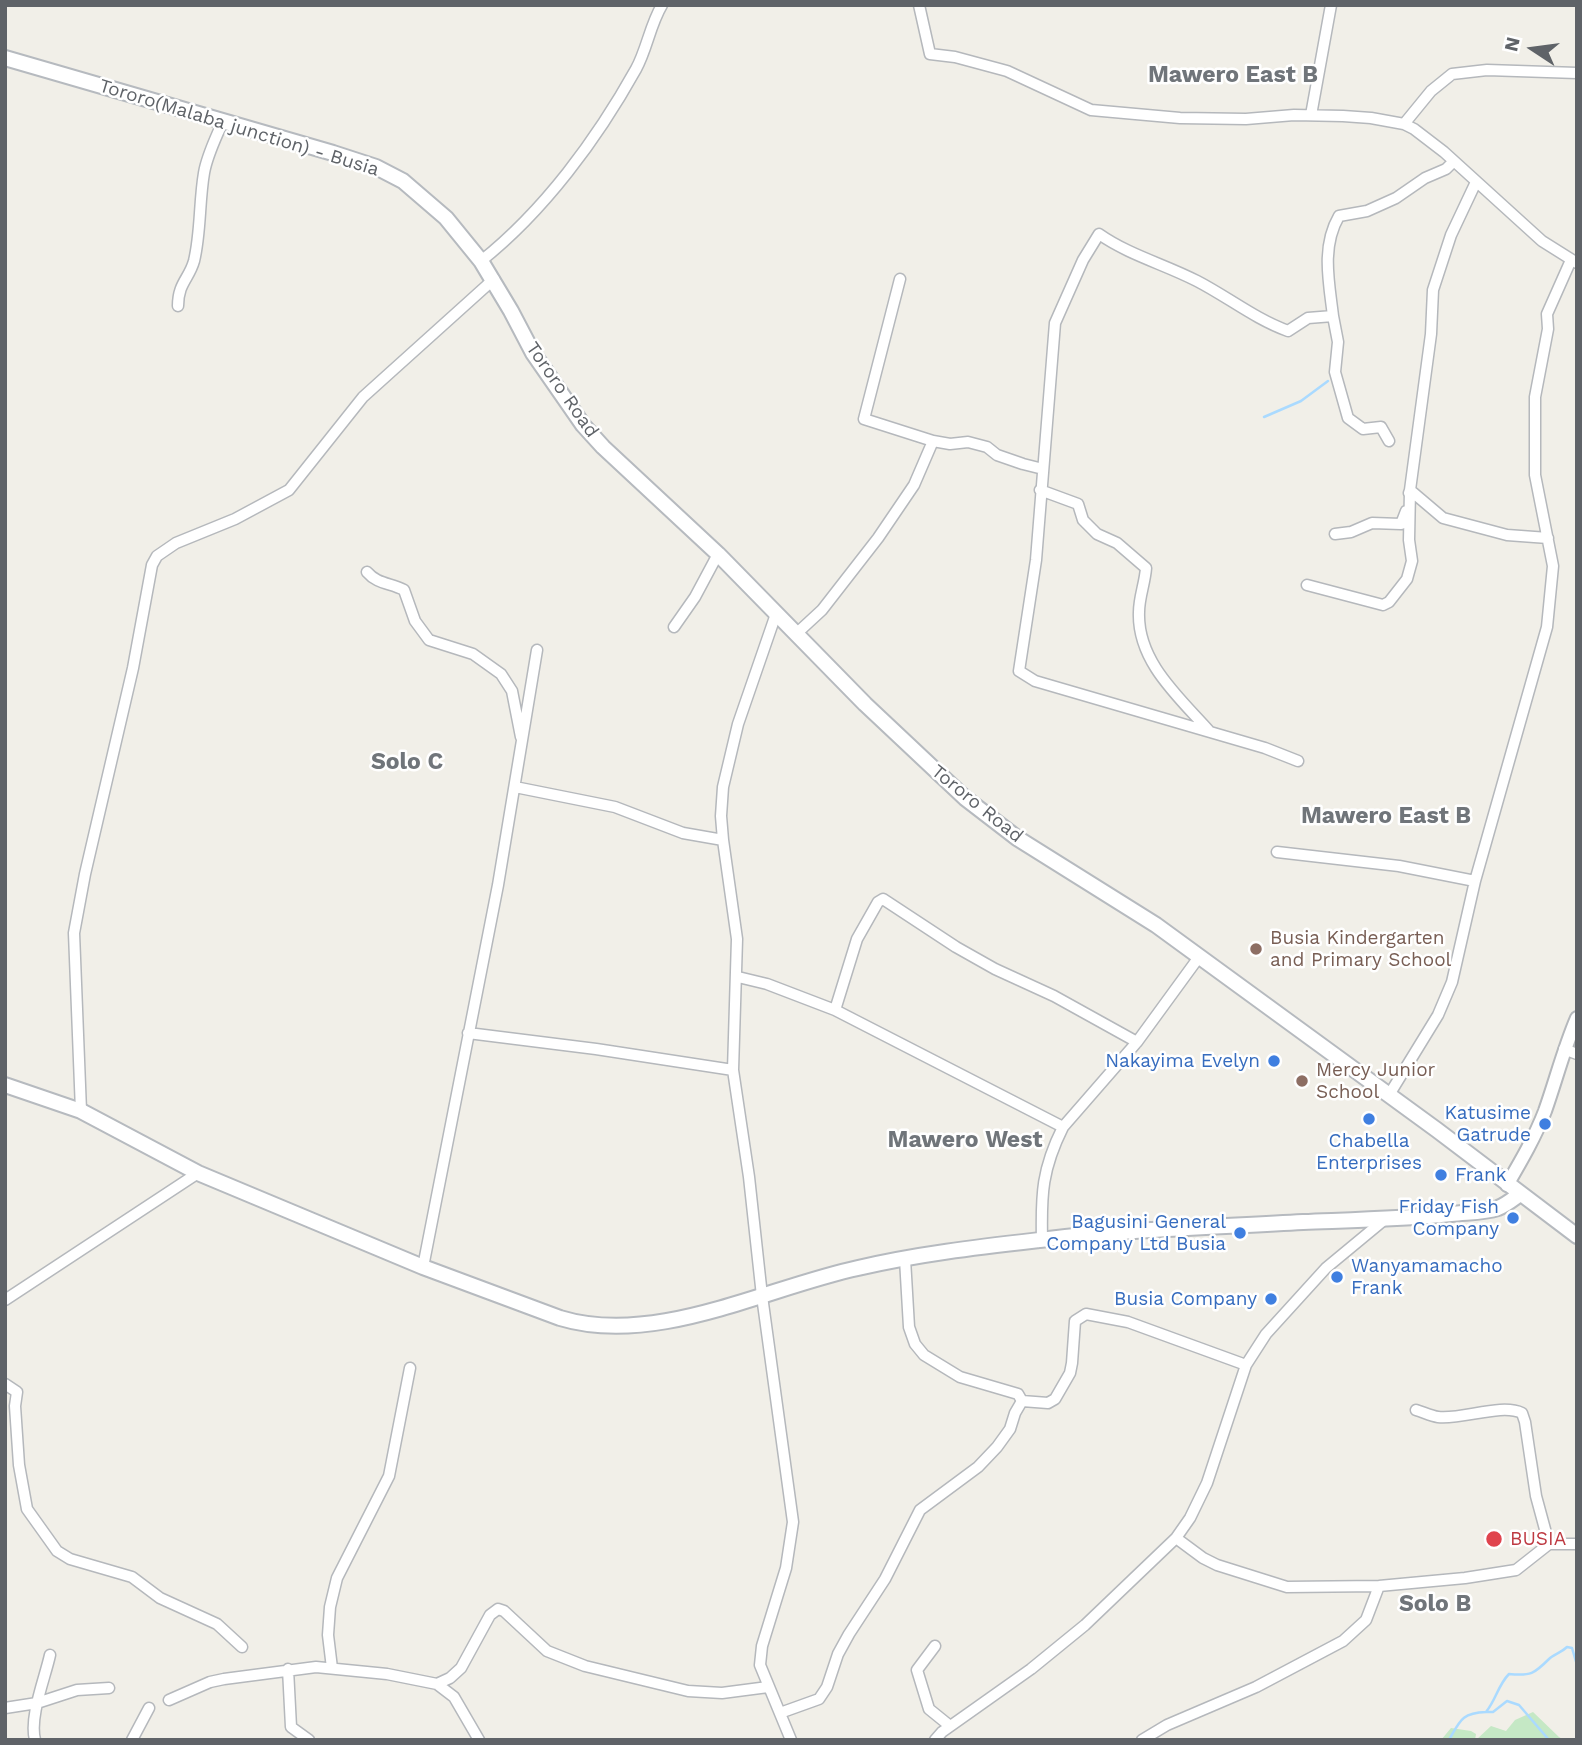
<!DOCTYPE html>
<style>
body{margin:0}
#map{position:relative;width:1582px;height:1745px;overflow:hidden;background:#f1efe8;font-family:"Work Sans",sans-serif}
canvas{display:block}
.frame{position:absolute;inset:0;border:7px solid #5f6368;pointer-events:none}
.north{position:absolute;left:1498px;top:14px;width:70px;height:70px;-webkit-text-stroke:5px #fff;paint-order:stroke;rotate:283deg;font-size:19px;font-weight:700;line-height:28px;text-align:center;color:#5f6368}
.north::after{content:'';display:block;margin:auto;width:24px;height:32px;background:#5f6368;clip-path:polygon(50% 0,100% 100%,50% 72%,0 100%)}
</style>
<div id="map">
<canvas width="1582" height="1745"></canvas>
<div class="frame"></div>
<div class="north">N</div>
</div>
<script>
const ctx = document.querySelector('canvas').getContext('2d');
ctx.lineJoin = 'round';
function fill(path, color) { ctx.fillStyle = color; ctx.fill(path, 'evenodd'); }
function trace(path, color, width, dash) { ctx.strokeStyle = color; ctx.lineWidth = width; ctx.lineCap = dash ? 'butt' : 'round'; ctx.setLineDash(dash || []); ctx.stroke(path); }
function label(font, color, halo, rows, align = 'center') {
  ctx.font = font + ' "Work Sans",sans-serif'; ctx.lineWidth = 5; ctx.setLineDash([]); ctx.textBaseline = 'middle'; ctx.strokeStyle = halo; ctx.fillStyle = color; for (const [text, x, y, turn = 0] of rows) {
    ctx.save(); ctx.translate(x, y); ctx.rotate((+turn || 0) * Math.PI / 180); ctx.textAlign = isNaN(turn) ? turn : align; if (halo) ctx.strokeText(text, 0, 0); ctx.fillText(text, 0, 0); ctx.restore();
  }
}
fill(new Path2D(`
 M1533,1712L1559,1737L1564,1740H1476L1491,1726L1506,1731L1515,1720Z
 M1451,1728L1471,1731L1476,1734L1475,1740H1441Z`), '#c5e8c5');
trace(new Path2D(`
 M1264,417L1301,401L1328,381
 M1486,1712H1493L1507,1701L1519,1705L1549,1740
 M1449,1740C1460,1721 1461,1713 1486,1712C1496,1700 1498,1685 1509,1674C1531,1676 1534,1674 1549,1659C1554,1654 1561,1653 1567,1647L1572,1648L1577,1665`), '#aadaff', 2.5);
const minor = new Path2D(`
 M919,5L930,54L955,57L1007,71L1091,110L1180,118L1246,119L1294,115L1343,116L1371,118L1404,124L1414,129L1444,152L1542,241L1577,263
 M1311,115L1331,5
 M1404,124L1431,91L1452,74L1487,70L1577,73
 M481,261C544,211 597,139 636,69C647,49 650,25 662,5
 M900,279L864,419L933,441
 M178,306C178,283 189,279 194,261C201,232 199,202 204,173C207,155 216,138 223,121
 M1333,316L1338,342L1335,372L1348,418L1363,429L1381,427L1389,441
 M1040,490L1078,504L1083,520L1097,534L1117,543L1146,568C1145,583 1139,597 1139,612C1137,662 1180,698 1210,732
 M1409,493L1410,490L1443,518L1507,535L1548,538
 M1335,534L1351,532L1372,523L1401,524L1406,511
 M367,572C377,584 391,583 404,590L415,621L429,640L473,654L501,674L512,691L521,737
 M1307,585L1383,605L1389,602L1407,579L1412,561L1409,540L1410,490L1431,334L1433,290L1451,235L1476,182
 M776,614L738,724L723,787L721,816L723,840L737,939L733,1070L749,1177L762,1296L793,1522L786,1568L762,1646L760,1665L791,1740
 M674,627L695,597L718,554
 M796,634L822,610L878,538L914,485L933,441L950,444L968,442L987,447L997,455L1023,464L1043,469
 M1298,761L1265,748L1035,681L1019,671L1036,560L1055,323L1083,260L1099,234C1129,255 1164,264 1197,281C1228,297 1255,319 1288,331L1308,318L1333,316C1329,282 1321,247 1339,216L1367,211L1396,198L1425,178L1446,169L1454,161
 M515,787L615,807L683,833L723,840
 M1277,852L1399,866L1475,881
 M738,977L767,984L835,1010L1063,1127L1137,1042L1199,957
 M835,1010L857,939L878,902L883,899L956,947L995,969L1054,996L1137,1042
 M468,1033L596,1049L733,1070
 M1564,1049L1577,1054
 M1389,1095L1438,1015L1452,982L1475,881L1547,627L1553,566L1535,475V397L1548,329L1547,314L1571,260
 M81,1111L74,933L85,874L133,668L152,565L157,556L176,543L235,519L289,490L363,397L494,279
 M1042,1239C1041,1194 1042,1169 1063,1127
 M423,1267L498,885L537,650
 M5,1300L198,1173
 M5,1384L17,1392L15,1406L19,1465L27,1509L57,1551L70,1559L132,1577L160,1598L217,1624L242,1647
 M1022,1401L1048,1403L1055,1399L1070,1373L1072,1363L1075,1321L1086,1314L1128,1322L1246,1365
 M1416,1410C1423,1412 1431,1416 1438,1417C1462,1420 1501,1403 1522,1413L1525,1422L1536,1496L1549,1544H1577
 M1176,1538L1203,1558L1217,1565L1287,1587L1379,1586L1465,1578L1516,1570L1549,1544
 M935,1646L917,1670L929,1709L950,1726
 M332,1668L328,1635L330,1607L337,1578L389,1476L410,1368
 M288,1669L291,1727L309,1740
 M437,1684L454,1697L479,1740
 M169,1700L210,1682L224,1679L316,1667L387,1674L437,1684L450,1678L461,1668L490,1615L498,1609L504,1611L547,1651L585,1666L688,1691L722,1693L768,1687
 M5,1708L37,1703L77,1690L109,1688
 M780,1713L819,1699L827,1687L838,1654L849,1634L885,1579L920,1510L978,1467L997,1447L1010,1429L1015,1413L1022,1401L1018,1394L960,1377L924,1355L915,1344L909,1327L905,1259
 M35,1740C29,1717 45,1678 50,1655
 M132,1740L149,1708
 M935,1740L942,1732L1031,1669L1085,1625L1176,1538L1190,1518L1207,1483L1246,1365L1266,1334L1326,1268L1384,1220
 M1142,1740L1167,1725L1256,1687L1343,1641L1366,1620L1379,1586`);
const tertiary = new Path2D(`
 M1507,1185C1521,1161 1535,1137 1545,1111C1556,1080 1564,1048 1577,1018`);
const secondary = new Path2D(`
 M5,58L333,153L376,167L403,181L446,218L481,261L511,311L533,353L583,425L603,447L718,554L865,704L965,798L1017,838L1156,925L1437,1130L1577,1236
 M5,1085L81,1111L198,1173L423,1267L560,1318C655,1347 765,1288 858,1268C917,1254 979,1247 1040,1240C1127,1229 1216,1227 1303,1222C1353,1220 1402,1219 1451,1214C1466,1212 1483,1213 1498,1208C1506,1205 1513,1199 1520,1194`);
trace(minor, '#b5b8bc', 13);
trace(tertiary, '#b5b8bc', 16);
trace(secondary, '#b6babf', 18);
trace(minor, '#fff', 10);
trace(tertiary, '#fff', 12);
trace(secondary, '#fff', 14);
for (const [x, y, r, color] of [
 [1256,949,7,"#8d6e63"],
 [1274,1061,7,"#3f7fe0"],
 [1302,1081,7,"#8d6e63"],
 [1369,1119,7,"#3f7fe0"],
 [1545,1124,7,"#3f7fe0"],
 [1441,1175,7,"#3f7fe0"],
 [1513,1218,7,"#3f7fe0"],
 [1240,1233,7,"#3f7fe0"],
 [1337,1277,7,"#3f7fe0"],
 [1271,1299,7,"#3f7fe0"],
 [1494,1539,9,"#e0444e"]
]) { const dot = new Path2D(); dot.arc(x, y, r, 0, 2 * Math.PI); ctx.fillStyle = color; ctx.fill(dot); trace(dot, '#fff', 2.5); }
label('19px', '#5f6368', '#fff', [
 ["Tororo(Malaba junction) - Busia",239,128,17],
 ["Tororo Road",562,390,55],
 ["Tororo Road",977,804,39]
]);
label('19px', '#785e54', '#fff', [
 ["Busia Kindergarten",1270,938],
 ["and Primary School",1270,960],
 ["Mercy Junior",1316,1070],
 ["School",1316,1092]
], 'left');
label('19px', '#366cbe', '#fff', [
 ["Nakayima Evelyn",1260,1061],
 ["Katusime",1531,1113],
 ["Gatrude",1531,1135],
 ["Chabella",1369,1141,"center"],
 ["Enterprises",1369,1163,"center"],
 ["Frank",1455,1175,"left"],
 ["Friday Fish",1499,1207],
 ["Company",1499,1229],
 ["Bagusini General",1226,1222],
 ["Company Ltd Busia",1226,1244],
 ["Wanyamamacho",1351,1266,"left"],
 ["Frank",1351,1288,"left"],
 ["Busia Company",1257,1299]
], 'right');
label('19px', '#be3a42', '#fff', [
 ["BUSIA",1510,1539]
], 'left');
label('bold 23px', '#70757a', '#fff', [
 ["Mawero East B",1233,75],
 ["Solo C",407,762],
 ["Mawero East B",1386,816],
 ["Mawero West",965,1140],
 ["Solo B",1435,1604]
]);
</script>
